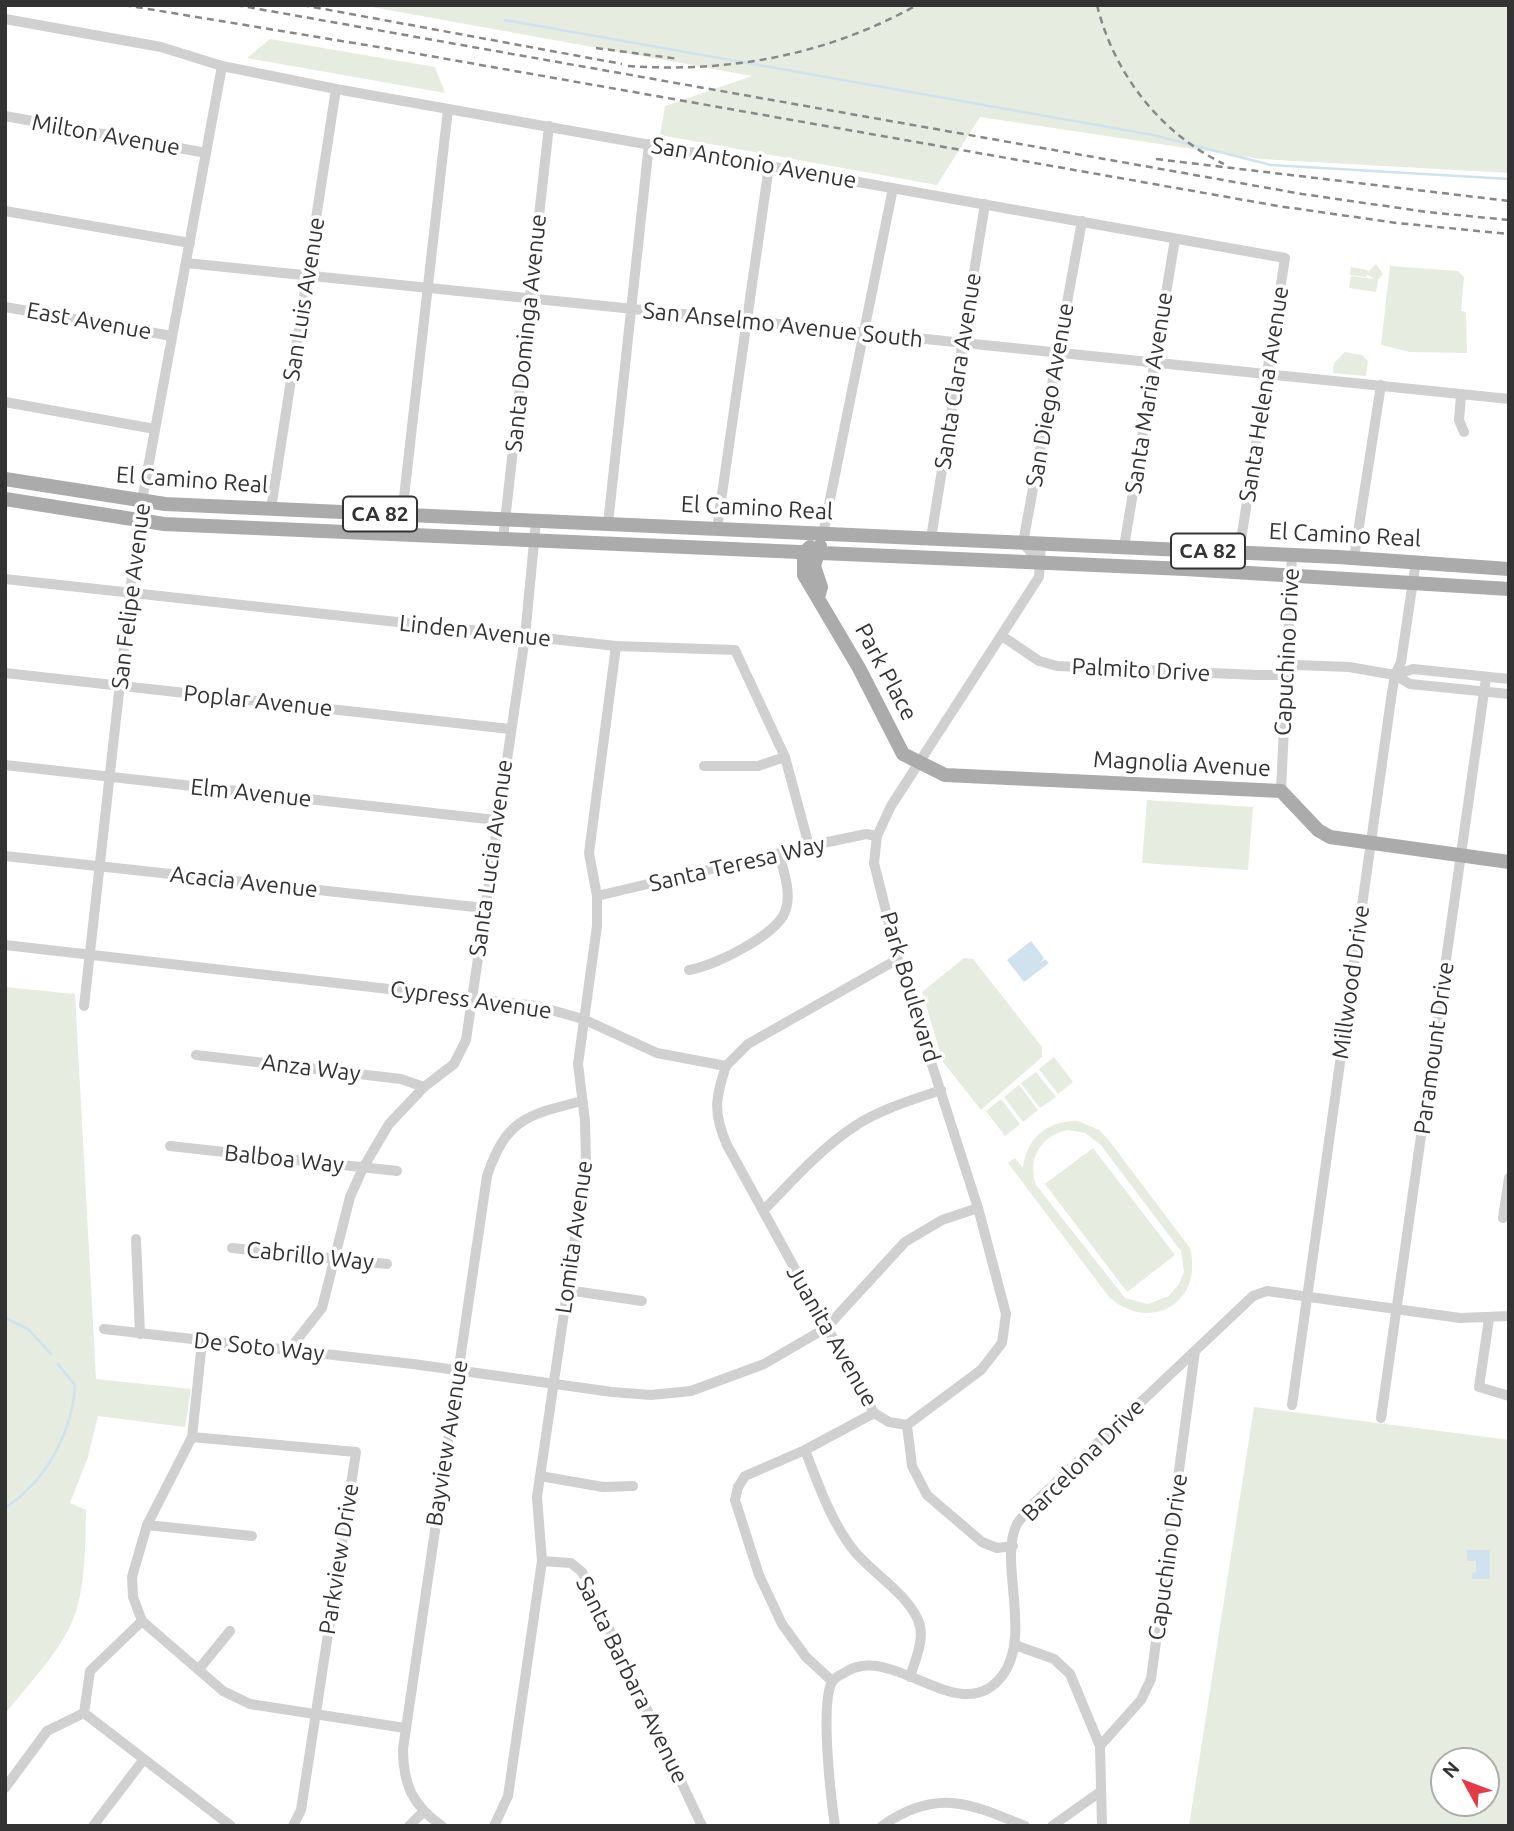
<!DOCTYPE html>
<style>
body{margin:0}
#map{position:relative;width:1514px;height:1831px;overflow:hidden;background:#fff;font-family:Ubuntu,sans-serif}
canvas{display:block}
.frame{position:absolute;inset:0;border:7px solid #333;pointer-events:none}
.north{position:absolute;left:1430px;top:1747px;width:70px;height:70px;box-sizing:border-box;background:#fff;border:2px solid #adadad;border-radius:50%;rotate:311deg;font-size:19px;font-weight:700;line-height:28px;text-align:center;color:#333}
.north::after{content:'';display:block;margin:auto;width:24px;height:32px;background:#e63946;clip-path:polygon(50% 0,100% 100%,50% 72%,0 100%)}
</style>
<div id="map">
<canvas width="1514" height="1831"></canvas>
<div class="frame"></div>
<div class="north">N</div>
</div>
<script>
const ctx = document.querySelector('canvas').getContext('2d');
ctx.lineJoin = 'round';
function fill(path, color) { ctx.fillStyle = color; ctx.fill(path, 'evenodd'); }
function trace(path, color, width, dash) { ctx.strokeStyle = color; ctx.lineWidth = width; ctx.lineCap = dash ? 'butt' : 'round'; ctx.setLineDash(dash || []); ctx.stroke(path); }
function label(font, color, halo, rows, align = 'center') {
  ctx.font = font + ' Ubuntu,sans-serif'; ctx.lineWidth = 7; ctx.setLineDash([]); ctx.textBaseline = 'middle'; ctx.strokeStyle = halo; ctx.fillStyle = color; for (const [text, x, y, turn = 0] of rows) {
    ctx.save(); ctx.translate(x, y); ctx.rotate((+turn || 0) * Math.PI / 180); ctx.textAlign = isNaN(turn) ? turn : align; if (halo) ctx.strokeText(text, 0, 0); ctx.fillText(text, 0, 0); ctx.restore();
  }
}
fill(new Path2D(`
 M361,5H1509V173L1260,159L980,117L937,185L660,135L665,106L752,76Z
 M270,39L435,67L445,93L247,58Z
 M1376,264L1383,274L1378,280L1376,292L1349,288L1351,276L1374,279L1367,274L1366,277L1350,275L1351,267L1367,270L1368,272Z
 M1390,266L1458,271L1464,277L1461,311L1466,312L1467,353L1410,352L1381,345Z
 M1345,352L1362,355L1368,361L1366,376L1333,373L1334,363Z
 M1147,800L1253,807L1248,870L1142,863Z
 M964,958L973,959L1042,1047V1057L981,1110L943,1062L922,992Z
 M5,987L75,994L96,1379L191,1389L185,1427L98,1416L88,1457L70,1503L86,1510C85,1544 86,1585 74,1617C60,1653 28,1684 5,1714Z
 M1054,1057L1073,1082L1058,1094L1039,1069Z
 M1036,1072L1056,1097L1040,1108L1021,1083Z
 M1019,1085L1038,1110L1023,1122L1004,1097Z
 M1001,1099L1020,1124L1005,1136L986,1111Z
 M1078,1121L1099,1130L1107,1138L1190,1248C1204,1302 1151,1334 1109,1297L1008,1163L1015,1158L1023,1168C1026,1138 1048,1120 1078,1121ZM1068,1130L1085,1133L1100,1144L1181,1251L1184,1272L1179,1284L1169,1296L1148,1304L1125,1298L1036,1185C1027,1158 1041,1135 1068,1130Z
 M1093,1148L1175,1255L1127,1292L1045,1184Z
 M1254,1407L1509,1440V1826H1189ZM1444,1761H1486V1803H1444Z`), '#e6ecdf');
fill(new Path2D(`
 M1031,941L1044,958L1040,963L1045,959L1049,963L1024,982L1007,960Z
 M1467,1550H1490V1579H1472V1573L1476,1572V1561H1467Z`), '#cfe2ee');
trace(new Path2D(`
 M505,20L1153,135L1271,165L1509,179
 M5,1318L28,1329L51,1354
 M5,1508C46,1481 72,1433 75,1385L58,1364`), '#cfe2ee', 2.5);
trace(new Path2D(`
 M5,19L161,47L222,66L336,89L1285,258L1236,572
 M5,116L206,153
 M5,211L190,243
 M186,263L1509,399
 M5,307L172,336
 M1461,396L1459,420L1464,432
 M5,402L155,429
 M271,509L336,89
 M402,515L448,109
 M608,524L649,144
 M717,529L769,166
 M823,534L893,188
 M931,538L985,204
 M503,539L549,126
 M1124,547L1175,239
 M1354,558L1381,385
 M1040,563L1023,543L1082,221
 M5,579L616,646L735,650L785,757L809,846
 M1002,636L1039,661L1057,666L1256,675H1277L1296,665L1349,667L1395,675L1410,684L1509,694
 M5,673L510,729
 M1395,675L1413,669L1509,679
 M5,765L496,820
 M704,766H758L785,757
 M1281,791L1292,555
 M5,856L484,908
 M597,896L809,846L866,834L877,836
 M5,945L537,1006L583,1019L657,1053L726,1066L748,1044L898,959
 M689,970C714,966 775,936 785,912C792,894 784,872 779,854
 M84,1006L138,522L222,66
 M196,1055L401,1079L424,1087
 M726,1066C715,1099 713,1113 727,1145L874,1413L889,1422L907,1425L912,1466L927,1495L982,1542L997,1548L1013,1546
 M170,1146L397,1171
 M763,1211C792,1181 820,1149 855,1126C881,1109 912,1100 941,1090
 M1503,1218L1509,1178
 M136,1239L140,1334
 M232,1248L387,1264
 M567,1290L642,1301
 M1489,1319L1479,1387L1509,1396
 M104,1329L413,1364L612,1392L651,1395L691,1391L764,1364L826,1328L905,1242L942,1220L978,1208
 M202,1342L192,1437L147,1525L132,1577L133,1597L142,1621L223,1691L250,1704L405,1728
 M289,1350L322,1308L350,1197L363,1168L389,1124L424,1087L454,1064L466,1040L525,637L536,521
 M1292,1405L1392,692L1395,675L1401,662L1416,561
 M1381,1418L1486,678
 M907,1425L981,1370L1002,1343L1006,1314L978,1208L898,959L874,863L877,836L891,806L1039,577L1041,543
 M192,1437L356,1452L301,1810L293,1826
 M805,1450C819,1486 831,1522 855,1552C874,1574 906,1593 918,1620C926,1638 915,1660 910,1677
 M540,1476L603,1487L633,1486
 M147,1525L252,1536
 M542,1561L571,1563L582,1572L702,1826
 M1015,1645L1054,1659L1070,1674L1100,1746L1102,1826
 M199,1669L230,1631
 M832,1681L806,1657L782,1624L759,1575L735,1500L738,1487L745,1476L805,1450L874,1413
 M84,1713L231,1826
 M1100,1746L1141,1700L1151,1679L1195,1351
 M5,1788L47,1731L84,1713L90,1671L142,1621
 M93,1826L144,1759
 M409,1826L423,1812
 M442,1826C413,1806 403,1785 403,1749L487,1176C506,1119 527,1115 582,1101
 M494,1826L508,1796L542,1561L537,1497L586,1163L585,1121L578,1064L597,926V896L589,853L616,646
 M835,1826C831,1799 820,1704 832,1682C834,1678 840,1675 844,1673C892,1640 960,1731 1002,1676C1033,1636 998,1561 1017,1524C1021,1518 1026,1513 1030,1507L1253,1296L1267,1291L1460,1318L1509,1316
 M882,1826C936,1788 969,1803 1025,1826
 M1052,1826L1100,1792`), '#d0d0d0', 10);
trace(new Path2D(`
 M5,479L165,504L1338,557L1509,569
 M5,499L164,524L1185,569L1509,589
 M810,547L804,553V575L859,668L903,754L945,775L1281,791L1318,830L1330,837L1509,862
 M819,594L821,587L814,566L820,546`), '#ababab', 14);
trace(new Path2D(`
 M124,5L396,50L1278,206L1397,223L1509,234
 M236,5L1302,194L1427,212L1509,220
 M302,5L622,64
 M1097,5C1114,74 1160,133 1224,164
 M596,48L679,59
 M628,66C730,73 827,55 917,5
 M1156,159L1509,201`), '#888', 2.5, [7, 5]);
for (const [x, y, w] of [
 [380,514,74],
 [1208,551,74]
]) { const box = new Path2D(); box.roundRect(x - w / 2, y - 17.5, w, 35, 5); ctx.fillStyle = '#fff'; ctx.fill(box); trace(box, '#333', 2); }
label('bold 21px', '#333', null, [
 ["CA 82",380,514],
 ["CA 82",1208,551]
]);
label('23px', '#333', '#fff', [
 ["Milton Avenue",106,135,10],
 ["San Antonio Avenue",754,163,10],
 ["San Luis Avenue",304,299,-81],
 ["East Avenue",89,321,10],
 ["San Anselmo Avenue South",783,325,6],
 ["Santa Dominga Avenue",526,333,-84],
 ["Santa Clara Avenue",958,371,-81],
 ["Santa Maria Avenue",1149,393,-81],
 ["Santa Helena Avenue",1264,394,-81],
 ["San Diego Avenue",1050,395,-80],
 ["El Camino Real",192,480,4],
 ["El Camino Real",757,508,3],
 ["El Camino Real",1345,535,3],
 ["San Felipe Avenue",131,596,-83],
 ["Linden Avenue",475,631,6],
 ["Capuchino Drive",1287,652,-87],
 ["Palmito Drive",1141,670,3],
 ["Park Place",886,672,62],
 ["Poplar Avenue",258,701,6],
 ["Magnolia Avenue",1182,764,3],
 ["Elm Avenue",251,793,6],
 ["Santa Lucia Avenue",491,858,-82],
 ["Santa Teresa Way",737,864,-13],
 ["Acacia Avenue",244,882,6],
 ["Millwood Drive",1351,982,-82],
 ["Park Boulevard",910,987,73],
 ["Cypress Avenue",471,1000,8],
 ["Paramount Drive",1434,1048,-82],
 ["Anza Way",311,1068,7],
 ["Balboa Way",284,1159,6],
 ["Lomita Avenue",574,1237,-82],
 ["Cabrillo Way",310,1256,6],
 ["Juanita Avenue",832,1336,60],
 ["De Soto Way",259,1347,6],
 ["Bayview Avenue",447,1443,-81],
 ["Barcelona Drive",1083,1460,-45],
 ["Capuchino Drive",1168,1557,-82],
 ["Parkview Drive",339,1559,-81],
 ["Santa Barbara Avenue",632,1680,64]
]);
</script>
